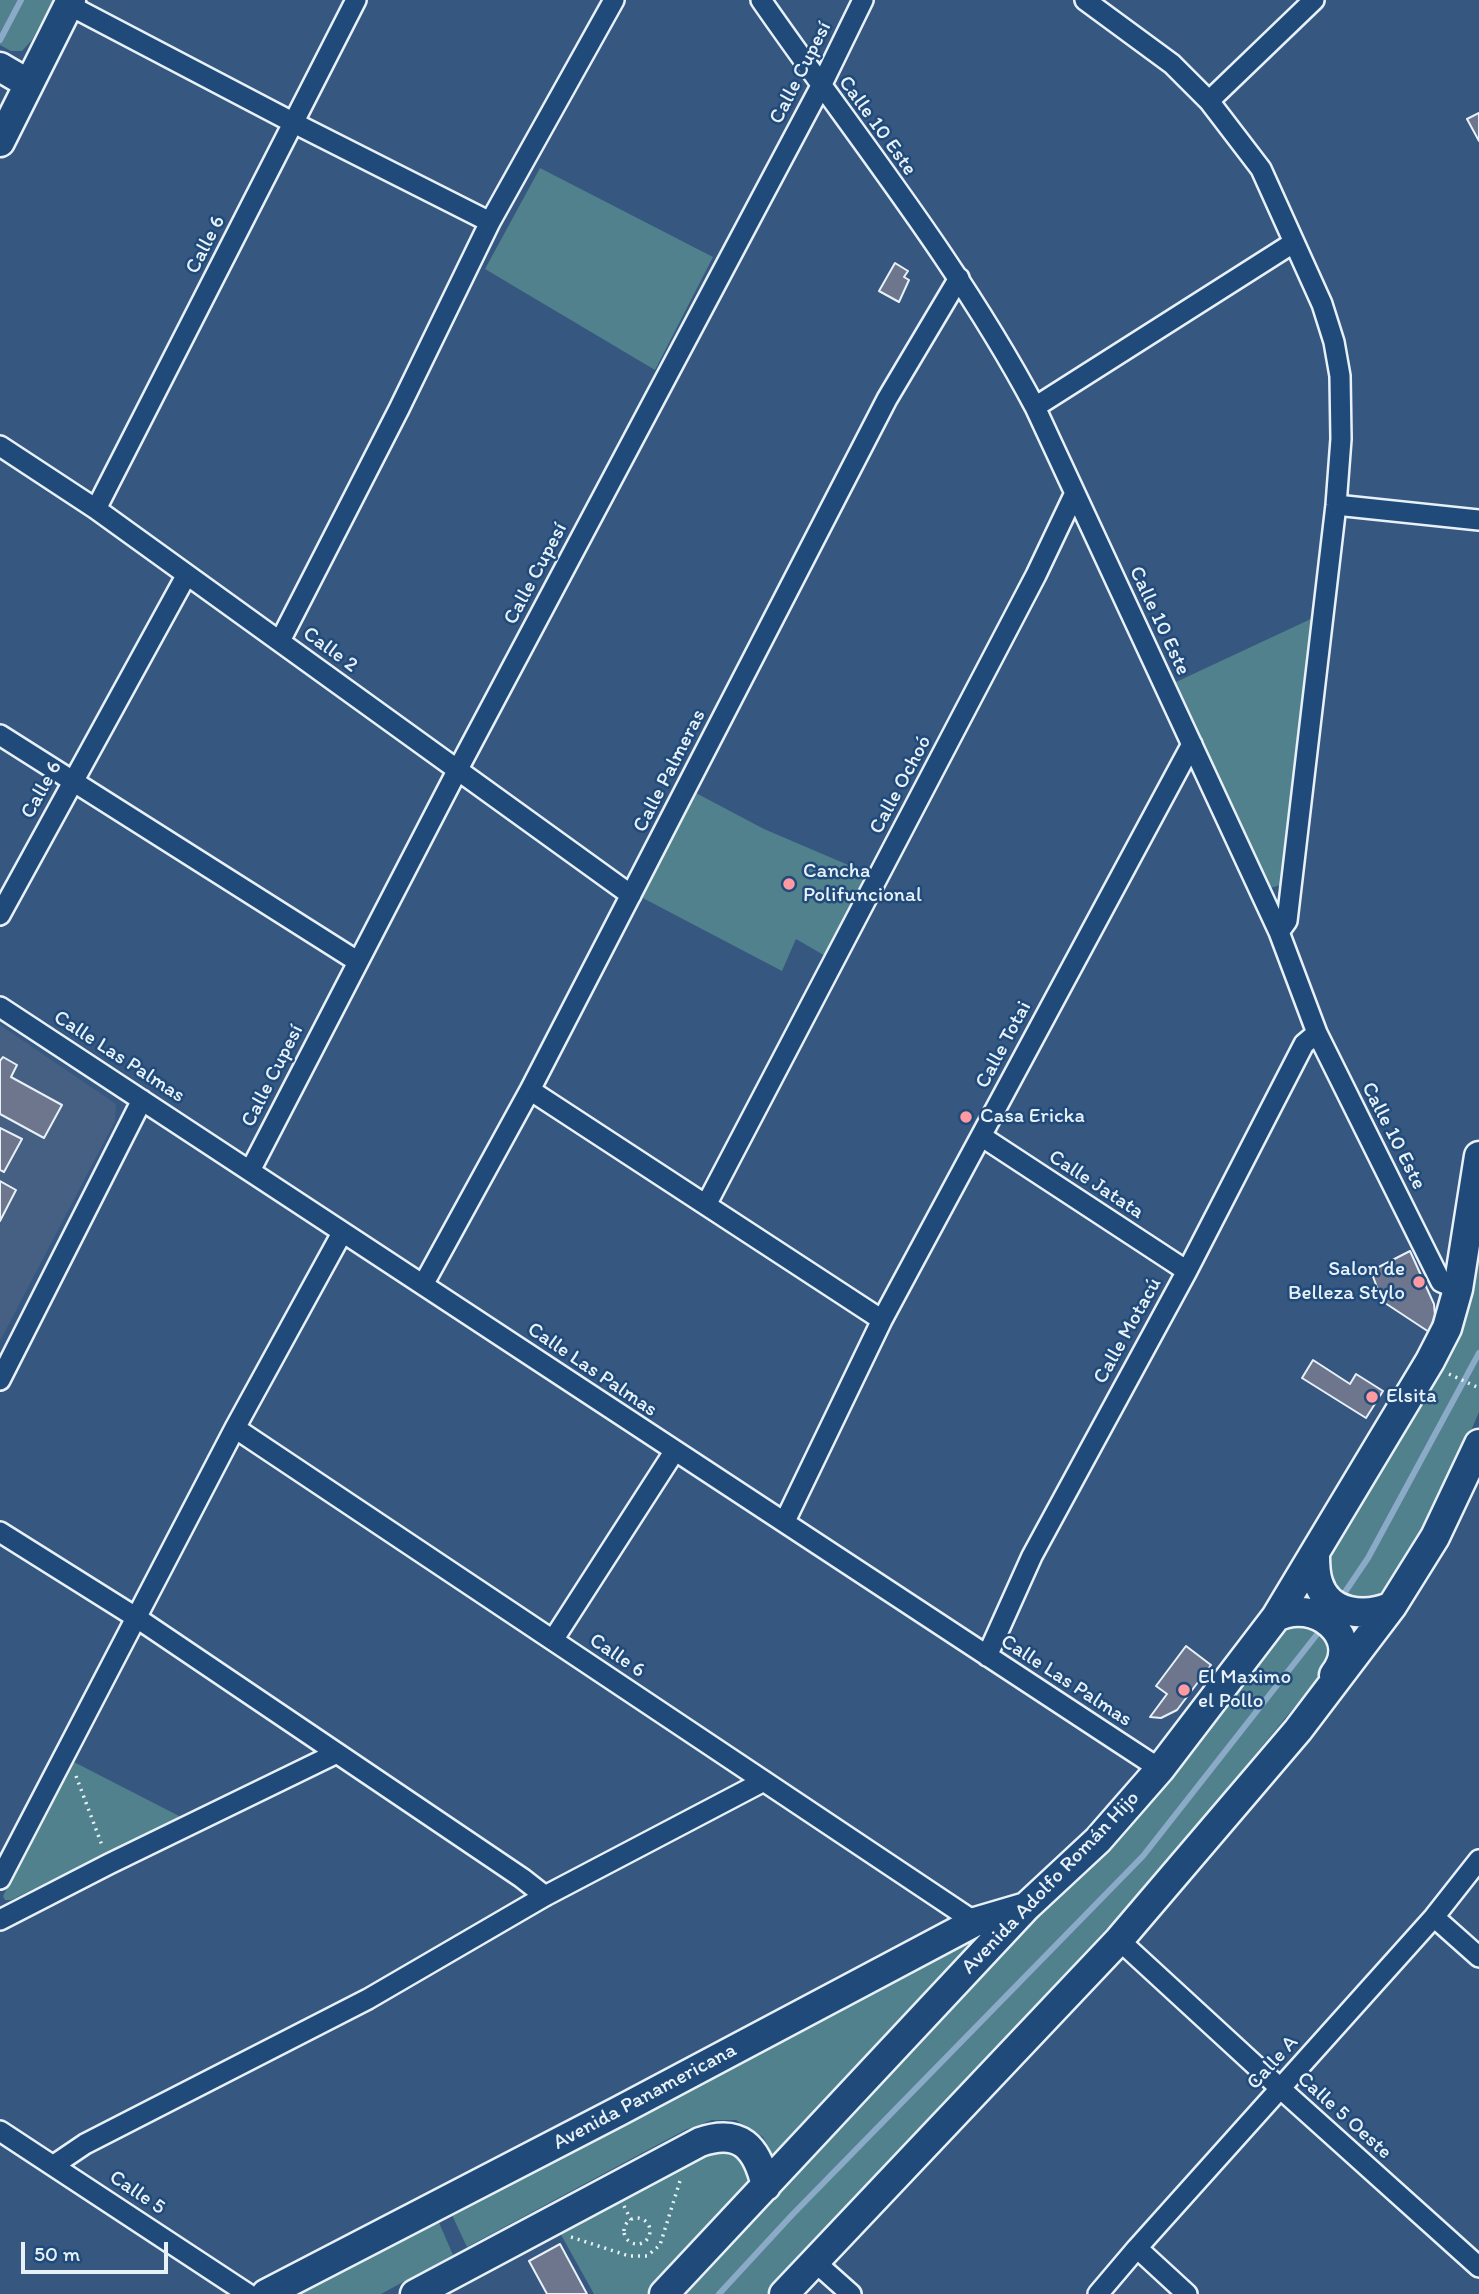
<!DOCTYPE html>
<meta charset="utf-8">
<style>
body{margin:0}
#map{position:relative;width:1479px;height:2294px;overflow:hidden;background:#365780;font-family:Itim,sans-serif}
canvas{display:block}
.scale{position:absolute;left:21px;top:2242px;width:147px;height:32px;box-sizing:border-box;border:4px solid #e8f1f8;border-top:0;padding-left:9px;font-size:21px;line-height:24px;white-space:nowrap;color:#e8f1f8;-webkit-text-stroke:5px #1f4a7a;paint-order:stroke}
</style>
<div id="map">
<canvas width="1479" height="2294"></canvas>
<div class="scale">50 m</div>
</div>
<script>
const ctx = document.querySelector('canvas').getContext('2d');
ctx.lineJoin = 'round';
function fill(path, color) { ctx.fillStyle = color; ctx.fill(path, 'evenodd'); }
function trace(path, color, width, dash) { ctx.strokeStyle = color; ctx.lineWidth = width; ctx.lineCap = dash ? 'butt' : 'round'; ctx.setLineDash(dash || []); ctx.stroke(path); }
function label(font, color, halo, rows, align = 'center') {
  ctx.font = font + ' Itim,sans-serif'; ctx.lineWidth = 5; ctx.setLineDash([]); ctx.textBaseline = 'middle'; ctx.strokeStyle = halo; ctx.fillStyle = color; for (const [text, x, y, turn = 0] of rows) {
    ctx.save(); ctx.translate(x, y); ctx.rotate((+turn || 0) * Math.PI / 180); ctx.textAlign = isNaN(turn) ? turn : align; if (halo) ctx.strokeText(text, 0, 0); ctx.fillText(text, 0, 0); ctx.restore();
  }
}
fill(new Path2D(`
 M0,1025L116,1104L115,1121L0,1341Z`), '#466084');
fill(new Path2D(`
 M0,0H53L32,40L22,51H11L0,45Z
 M540,168L713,257L655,370L485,269Z
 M1313,618L1283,878L1281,885L1270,888L1176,682Z
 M696,793L764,829L867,873L827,957L796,939L782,971L639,896Z
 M1479,1202V1412L1432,1522L1382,1596C1350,1603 1340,1592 1324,1566L1436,1362Z
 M1287,1614L1330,1629L1334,1659L1150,1882L767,2294H671Z
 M72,1761L181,1817L11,1900H5L3,1896Z
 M975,1931L978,1941L774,2158L763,2137L736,2120H712L685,2130L467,2247L451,2213Z
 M719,2150L739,2156L747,2168L751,2183L647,2294H594L560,2233L710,2152Z
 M437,2218L453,2255L381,2294H294Z`), '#50818c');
trace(new Path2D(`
 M0,40L21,0
 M1339,1601L1368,1558L1479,1353
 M719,2294L792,2215L1143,1856L1322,1628`), '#8aaac8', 6);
const building = new Path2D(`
 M1479,113V141L1467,119Z
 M895,263L908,271L904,277L909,280L899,302L879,291Z
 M3,1057L17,1065L11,1077L62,1105L44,1138L0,1114V1061Z
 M0,1128L22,1139L4,1172L0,1170Z
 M0,1181L16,1190L0,1221Z
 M1410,1251L1434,1304L1435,1316L1429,1332L1382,1301L1371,1271Z
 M1313,1360L1350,1384L1356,1374L1383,1391L1366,1418L1302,1378Z
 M1186,1646L1211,1665L1177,1710L1161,1718L1150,1717L1167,1694L1156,1686Z
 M560,2244L587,2294H547L529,2261Z`);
fill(building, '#6d768d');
trace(building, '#e8f1f8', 2);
const street = new Path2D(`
 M761,0C854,134 958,262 1035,407L1279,932L1317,1033L1441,1282L1458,1289
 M1085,0L1172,64L1209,101L1261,169L1322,304L1334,342L1340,376L1341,439L1336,505L1287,921L1279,932
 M69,5L294,123L490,222
 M1209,101L1314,0
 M1035,407L1293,243
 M0,446L96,509L631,895
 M1336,505L1479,520
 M96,509L356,0
 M280,641L399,409L490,222L614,0
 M0,735L357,961
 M0,915L186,576
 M0,1007C388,1260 773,1516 1160,1769
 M530,1090L882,1320
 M981,1136L1187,1271
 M251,1169L457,771L821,86L863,0
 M706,1205L1036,575L1074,495
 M423,1285L530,1090L887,399L959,278
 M0,1380L142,1100
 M235,1428L975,1922
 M785,1521L882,1320L1192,744
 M0,1532L137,1618L522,1878L545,1896
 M553,1640L674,1452
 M987,1656L1032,1556L1187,1271L1304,1044L1317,1033
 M0,1879L235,1428L342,1233
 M1434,1917L1479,1957
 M0,1920L109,1864L335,1754
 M1119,1940L1281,2089L1479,2267
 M0,2131L248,2294
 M54,2165L85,2144L368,1999L545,1896L764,1781
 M1137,2248L1187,2294
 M814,2261L851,2294
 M1098,2294L1137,2248L1434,1917L1479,1860`);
const secondary = new Path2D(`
 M0,67L29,84
 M0,142L71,0
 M1315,1555C1315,1564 1315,1573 1318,1582C1328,1615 1365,1618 1392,1606
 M1276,1617C1315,1597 1364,1637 1334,1675
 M266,2294L619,2111L975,1922L1026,1907
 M415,2294L700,2142C740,2128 757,2147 766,2186
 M664,2294L1026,1907L1098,1840L1160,1769L1276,1617L1430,1361L1447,1328L1458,1289L1479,1156
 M784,2294L1119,1940L1298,1730L1392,1606L1435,1537L1479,1444`);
trace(street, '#e8f1f8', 24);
trace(secondary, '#e8f1f8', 33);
trace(new Path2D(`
 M1449,1374L1479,1388
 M76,1776L103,1848
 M624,2206L631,2220
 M624 2231a13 13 0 1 1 26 0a13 13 0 1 1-26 0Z
 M571,2237L629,2256H647L660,2245L680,2181`), '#e8f1f8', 3.5, [2, 5]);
trace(street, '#1f4a7a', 19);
trace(secondary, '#1f4a7a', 28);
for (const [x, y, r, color] of [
 [789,884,7,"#ff9aa2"],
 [966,1117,7,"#ff9aa2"],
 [1419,1282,7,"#ff9aa2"],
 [1372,1397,7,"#ff9aa2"],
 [1184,1690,7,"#ff9aa2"]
]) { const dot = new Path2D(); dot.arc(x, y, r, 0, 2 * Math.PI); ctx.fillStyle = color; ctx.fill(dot); trace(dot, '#1f4a7a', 2.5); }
label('21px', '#e8f1f8', '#1f4a7a', [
 ["Calle Cupesí",801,73,-63],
 ["Calle 10 Este",877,126,54],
 ["Calle 6",206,245,-63],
 ["Calle Cupesí",536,574,-62],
 ["Calle 10 Este",1159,621,65],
 ["Calle 2",330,650,36],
 ["Calle Palmeras",670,771,-63],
 ["Calle Ochoó",901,785,-62],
 ["Calle 6",42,790,-61],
 ["Calle Totai",1004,1045,-62],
 ["Calle Las Palmas",119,1057,33],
 ["Calle Cupesí",273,1076,-63],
 ["Calle 10 Este",1393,1136,63],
 ["Calle Jatata",1096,1185,33],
 ["Calle Motacú",1128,1331,-61],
 ["Calle Las Palmas",592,1370,34],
 ["Calle 6",617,1656,34],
 ["Calle Las Palmas",1066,1681,33],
 ["Avenida Adolfo Román Hijo",1051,1883,-46],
 ["Calle A",1273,2063,-48],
 ["Avenida Panamericana",645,2097,-28],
 ["Calle 5 Oeste",1344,2116,42],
 ["Calle 5",137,2193,34]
]);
label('21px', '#e8f1f8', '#1f4a7a', [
 ["Cancha",803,872],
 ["Polifuncional",803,896],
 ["Casa Ericka",980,1117],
 ["Salon de",1405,1270,"right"],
 ["Belleza Stylo",1405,1294,"right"],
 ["Elsita",1386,1397],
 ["El Maximo",1198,1678],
 ["el Pollo",1198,1702]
], 'left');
</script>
